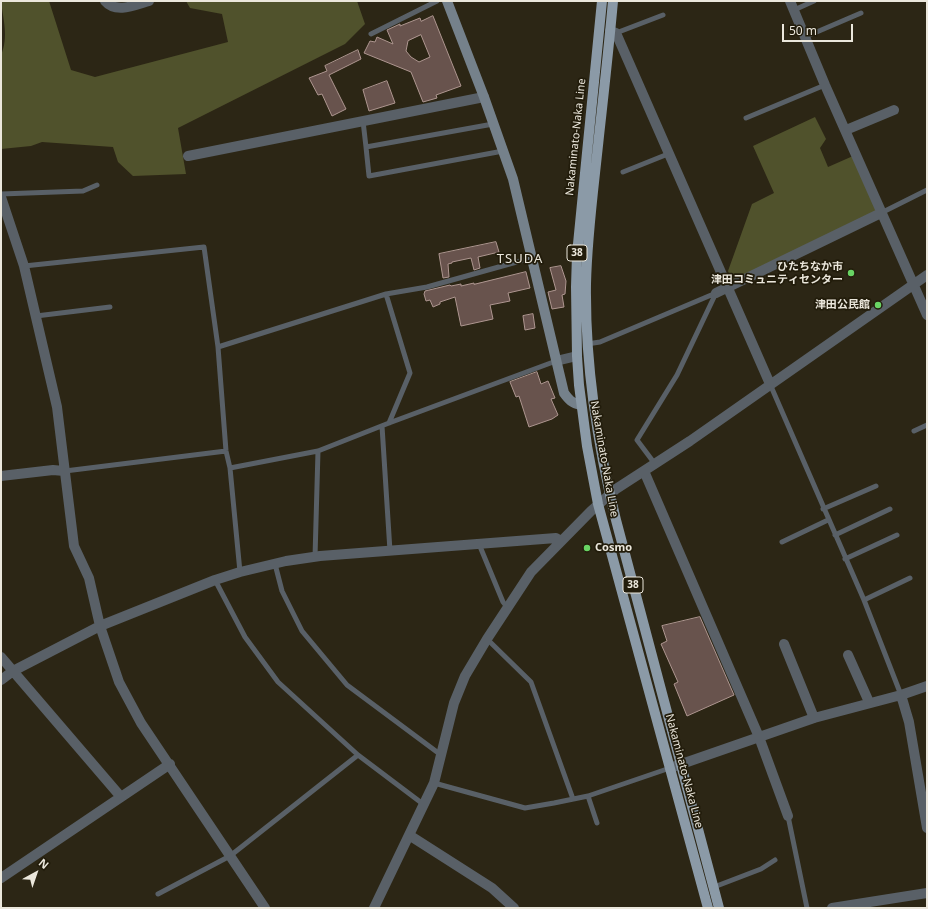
<!DOCTYPE html>
<meta charset="utf-8">
<style>
body{margin:0}
#map{position:relative;width:928px;height:909px;overflow:hidden;background:#2c2615;font-family:"Noto Sans",sans-serif}
canvas{display:block}
.frame{position:absolute;inset:0;border:2px solid #ebe7dc;pointer-events:none}
.north{position:absolute;left:16px;top:853px;width:40px;height:40px;-webkit-text-stroke:3px #221c0b;paint-order:stroke;rotate:40deg;font-size:11px;font-weight:700;line-height:16px;text-align:center;color:#ebe7dc}
.north::after{content:'';display:block;margin:auto;width:14px;height:18px;background:#ebe7dc;clip-path:polygon(50% 0,100% 100%,50% 72%,0 100%)}
.scale{position:absolute;left:782px;top:24px;width:71px;height:18px;box-sizing:border-box;border:2px solid #ebe7dc;border-top:0;padding-left:5px;font-size:12px;line-height:14px;white-space:nowrap;color:#ebe7dc;-webkit-text-stroke:3px #221c0b;paint-order:stroke}
</style>
<div id="map">
<canvas width="928" height="909"></canvas>
<div class="frame"></div>
<div class="north">N</div>
<div class="scale">50 m</div>
</div>
<script>
const ctx = document.querySelector('canvas').getContext('2d');
ctx.lineJoin = 'round';
function fill(path, color) { ctx.fillStyle = color; ctx.fill(path, 'evenodd'); }
function trace(path, color, width, dash) { ctx.strokeStyle = color; ctx.lineWidth = width; ctx.lineCap = dash ? 'butt' : 'round'; ctx.setLineDash(dash || []); ctx.stroke(path); }
function label(font, color, halo, rows, align = 'center') {
  ctx.font = font + ' "Noto Sans","Noto Sans JP",sans-serif'; ctx.lineWidth = 3.5; ctx.setLineDash([]); ctx.textBaseline = 'middle'; ctx.strokeStyle = halo; ctx.fillStyle = color; for (const [text, x, y, turn = 0] of rows) {
    ctx.save(); ctx.translate(x, y); ctx.rotate((+turn || 0) * Math.PI / 180); ctx.textAlign = isNaN(turn) ? turn : align; if (halo) ctx.strokeText(text, 0, 0); ctx.fillText(text, 0, 0); ctx.restore();
  }
}
fill(new Path2D(`
 M1,1H49L71,70L95,77L228,42L222,14L190,8L186,1H357L365,24L345,44L178,128L186,174L133,176L118,162L113,147L42,142L31,146L1,149V55C9,37 3,19 1,1Z
 M815,117L826,139L820,148L828,167L853,156L879,210L732,282L728,271L752,204L774,193L753,146Z`), '#50522c');
const building = new Path2D(`
 M433,16L461,86L436,95L437,98L423,102L411,72L364,53L370,41L375,42L377,37L393,44L387,30L400,24V26L420,18L421,21ZM421,35L430,57L419,62L411,57L406,51L408,41Z
 M358,50L361,59L329,75L346,109L332,116L322,94L318,95L309,78L327,71L325,66Z
 M387,81L395,103L369,111L363,90Z
 M496,242L499,252L478,257L480,268L474,270L471,258L452,262V263L448,264L449,277L443,278L439,254Z
 M561,266L566,281L565,294L562,295L564,307L552,309L548,292L556,290L550,268Z
 M526,272L530,288L508,293L510,301L490,305L493,319L461,326L455,297L440,302V304L433,307L430,300L426,301L424,294L425,291L450,285L451,286L461,284V286L474,283V284Z
 M533,314L535,328L525,330L523,316Z
 M537,372L541,384L548,381L555,398L551,399L558,415L552,419L529,427L519,396L516,397L510,382Z
 M700,617L734,695L687,716L674,684L678,682L661,644L667,641L662,626Z`);
fill(building, '#68534d');
trace(building, '#ae9690', 1);
trace(new Path2D(`
 M794,10L814,1
 M616,33L663,15
 M371,34L437,1
 M805,37L861,13
 M746,118L825,85
 M363,121L366,147
 M493,124L366,147L369,176L503,151
 M623,172L668,154
 M1,194L83,191L97,185
 M881,213L927,190
 M24,266L204,247L218,347L226,451L230,468L240,572
 M386,294L410,373L389,423
 M36,316L110,307
 M587,344L600,342L716,293
 M218,347L386,294L427,287L531,258
 M770,384L864,600L901,695
 M382,426L390,551
 M914,431L927,425
 M655,464L637,440L677,375L716,293
 M230,468L318,451L389,423L556,361
 M65,471L226,451
 M823,509L876,486
 M835,535L890,509
 M782,542L828,520
 M479,544L503,602L507,607
 M315,557L318,451
 M845,559L897,535
 M275,564L282,591L302,631L347,685L441,755
 M215,580L245,637L278,682L358,755
 M864,600L910,578
 M487,639L531,682L573,799
 M434,783L525,808L554,803L588,796L670,768
 M588,796L597,823
 M788,816L807,908
 M714,887L761,869L775,860
 M158,894L230,856L358,755L423,804`), '#596067', 5);
trace(new Path2D(`
 M105,1C116,14 135,5 149,1
 M790,1L825,85L927,315
 M610,31L616,33L770,384
 M846,130L894,110
 M188,156L484,97
 M1,197L24,266L57,407L74,546L89,578L100,626L119,682L141,723L265,908
 M716,293L881,213
 M556,361L577,356
 M644,471L759,737L788,816
 M1,476L53,470L64,471
 M784,644L814,718
 M848,655L869,702
 M1,657L121,797
 M1,680L13,671L100,626L215,580L240,572L286,561L320,556L556,538L561,541
 M901,695L909,722L927,828
 M670,768L814,718L901,695L927,686
 M409,835L492,888L514,908
 M1,878L170,764
 M374,908L434,783L454,703L465,676L487,639L531,572L591,511L616,489L690,441L927,275
 M832,908L927,893`), '#596067', 10);
trace(new Path2D(`
 M447,1L484,97L513,179L564,393C569,400 572,403 581,405`), '#75818b', 10);
trace(new Path2D(`
 M602,1L577,254L576,287L577,356L579,385L587,446L598,504L708,908
 M613,1C609,46 604,91 599,136C594,185 587,235 586,284C585,364 597,443 616,520L719,908`), '#8b9aa7', 10);
for (const [x, y, r, color] of [
 [851,273,4,"#69d464"],
 [878,305,4,"#69d464"],
 [587,548,4,"#69d464"]
]) { const dot = new Path2D(); dot.arc(x, y, r, 0, 2 * Math.PI); ctx.fillStyle = color; ctx.fill(dot); trace(dot, '#221c0b', 1.5); }
for (const [x, y, w] of [
 [577,253,20],
 [633,585,20]
]) { const box = new Path2D(); box.roundRect(x - w / 2, y - 8, w, 16, 3); ctx.fillStyle = '#221c0b'; ctx.fill(box); trace(box, '#ebe7dc', 1); }
label('bold 10px', '#ebe7dc', null, [
 ["38",577,253],
 ["38",633,585]
]);
label('11px', '#ebe7dc', '#221c0b', [
 ["Nakaminato-Naka Line",576,137,-84],
 ["Nakaminato-Naka Line",604,459,80],
 ["Nakaminato-Naka Line",684,771,75]
]);
label('bold 11px', '#ebe7dc', '#221c0b', [
 ["ひたちなか市",843,267],
 ["津田コミュニティセンター",843,280],
 ["津田公民館",870,305],
 ["Cosmo",595,548,"left"]
], 'right');
ctx.letterSpacing = '1px';
label('13px', '#ebe7dc', '#221c0b', [
 ["TSUDA",520,259]
]);
ctx.letterSpacing = '0px';
</script>
